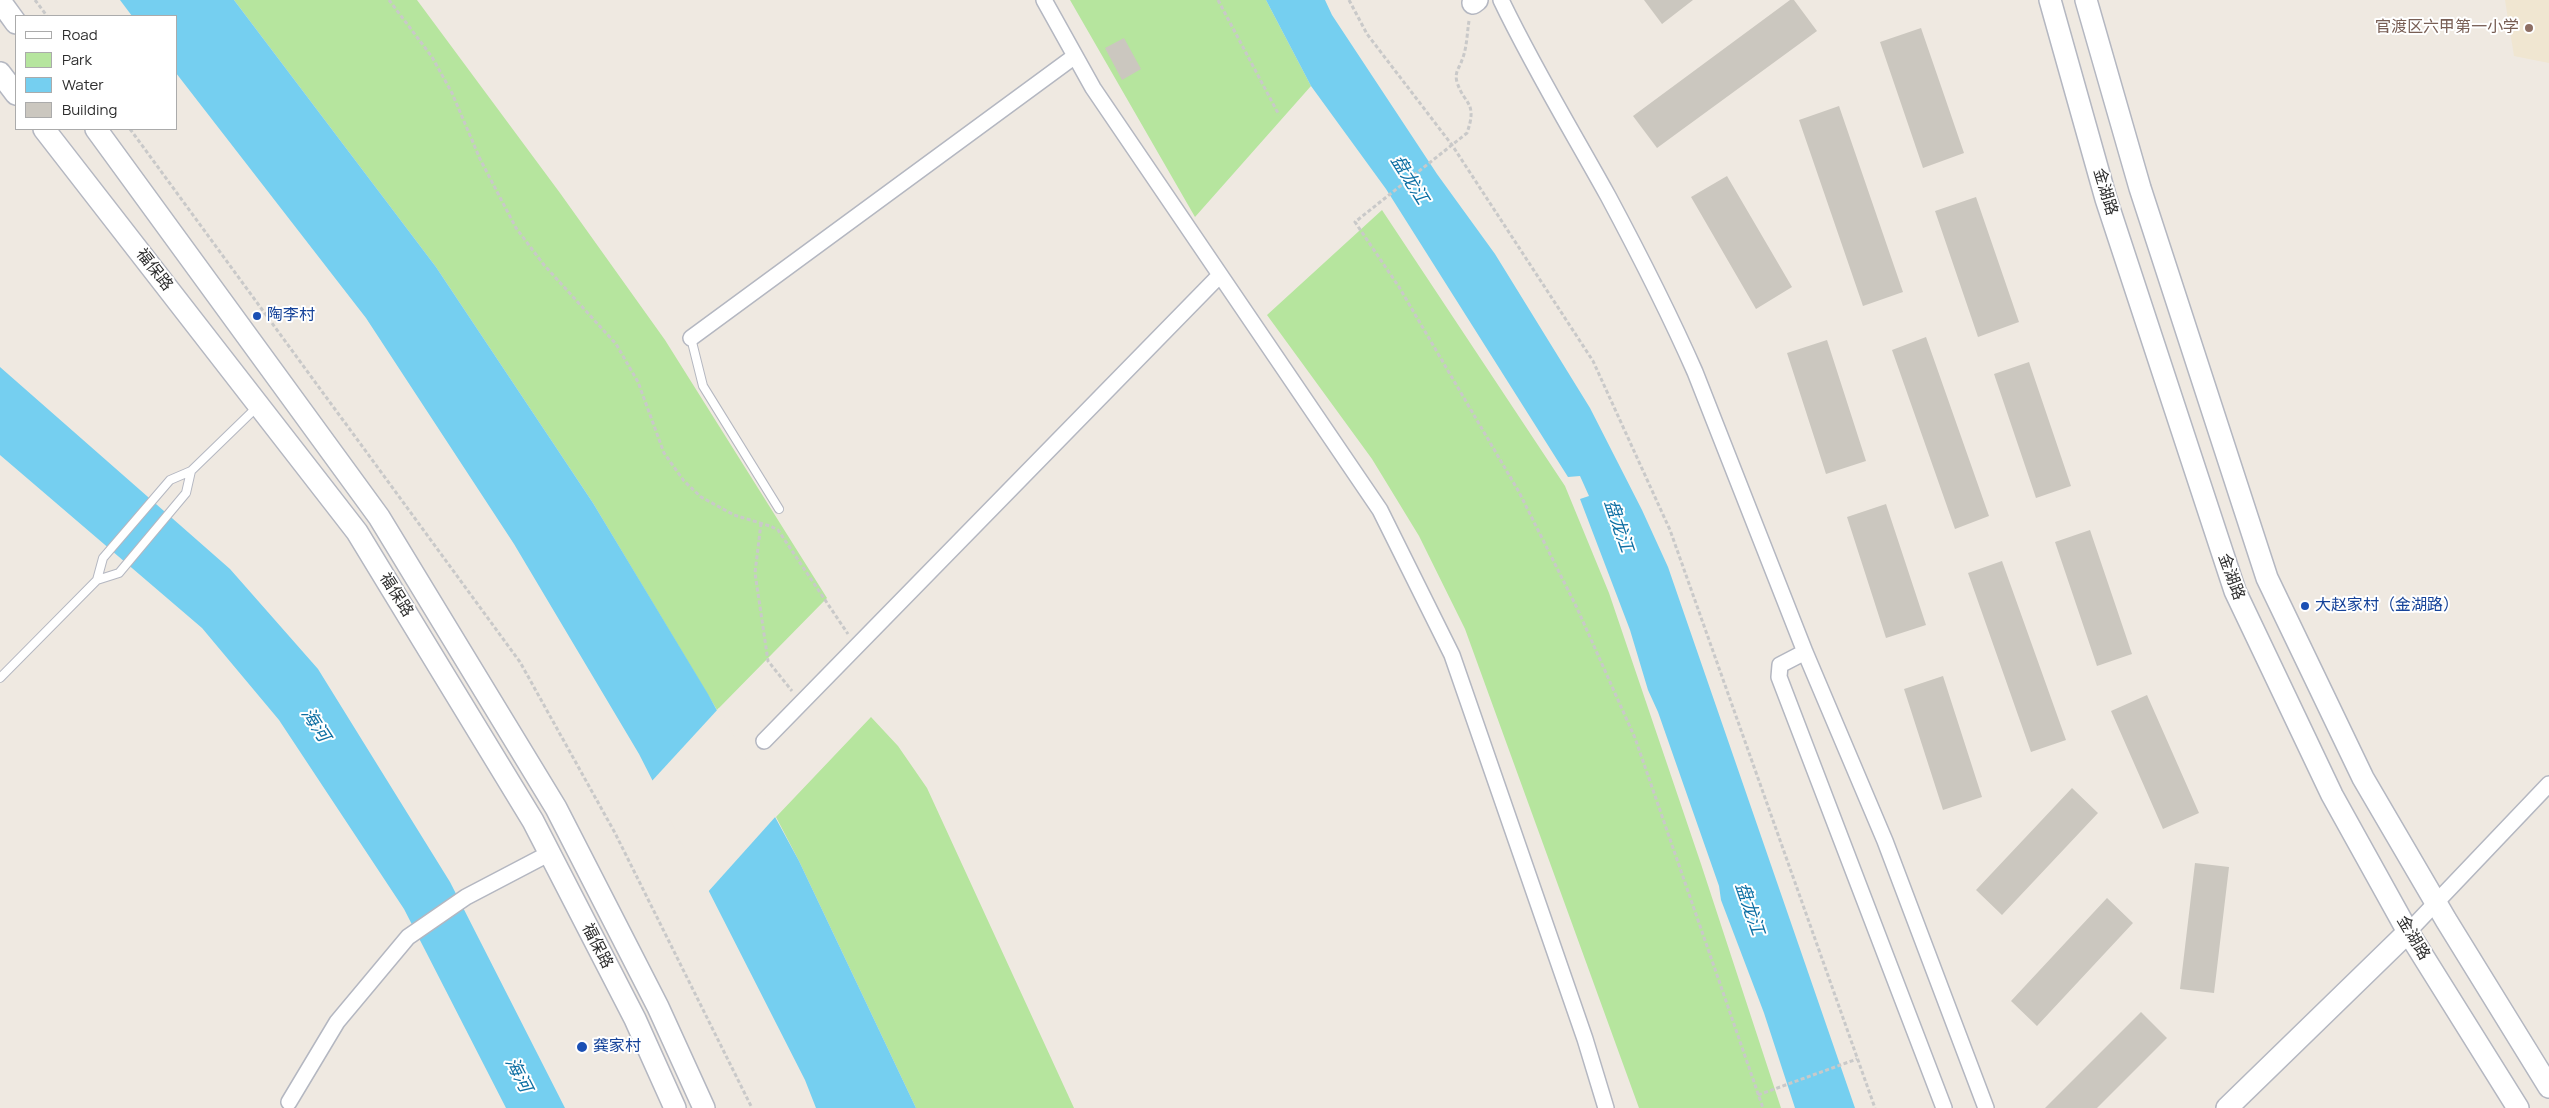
<!DOCTYPE html>
<meta charset="utf-8">
<style>
body{margin:0}
#map{position:relative;width:2549px;height:1108px;overflow:hidden;background:#efe9e1;font-family:Manrope,sans-serif}
canvas{display:block}
.legend{position:absolute;left:15px;top:15px;width:162px;height:115px;box-sizing:border-box;background:#fff;border:1px solid #ababab;margin:0;padding:6px 9px;list-style:none;font-size:15px;color:#2e2e2e}
.legend li{display:flex;align-items:center;gap:10px;height:25px}
.legend b{width:25px;border:1px solid #ababab}
</style>
<div id="map">
<canvas width="2549" height="1108"></canvas>
<ul class="legend">
<li><b style="height:6px;background:#fff"></b>Road</li>
<li><b style="height:14px;background:#b6e59e"></b>Park</li>
<li><b style="height:14px;background:#75cff0"></b>Water</li>
<li><b style="height:14px;background:#cbc7bf"></b>Building</li>
</ul>
</div>
<script>
const ctx = document.querySelector('canvas').getContext('2d');
ctx.lineJoin = 'round';
function fill(path, color) { ctx.fillStyle = color; ctx.fill(path, 'evenodd'); }
function trace(path, color, width, dash) { ctx.strokeStyle = color; ctx.lineWidth = width; ctx.lineCap = dash ? 'butt' : 'round'; ctx.setLineDash(dash || []); ctx.stroke(path); }
function label(font, color, halo, rows, align = 'center') {
  ctx.font = font + ' Manrope,"Noto Sans SC",sans-serif'; ctx.lineWidth = 4; ctx.setLineDash([]); ctx.textBaseline = 'middle'; ctx.strokeStyle = halo; ctx.fillStyle = color; for (const [text, x, y, turn = 0] of rows) {
    ctx.save(); ctx.translate(x, y); ctx.rotate((+turn || 0) * Math.PI / 180); ctx.textAlign = isNaN(turn) ? turn : align; if (halo) ctx.strokeText(text, 0, 0); ctx.fillText(text, 0, 0); ctx.restore();
  }
}
fill(new Path2D(`
 M2505,0H2549V63L2514,56Z`), '#f0e6d1');
fill(new Path2D(`
 M234,0H417L560,193L665,340L827,598L717,710L593,503L436,267Z
 M1070,0H1266L1311,86L1195,217Z
 M1382,210L1565,486L1609,593L1701,864L1781,1108H1639L1465,629L1419,536L1372,459L1267,315Z
 M871,717L898,746L927,788L1074,1108H916L799,861L776,817Z`), '#b6e59e');
fill(new Path2D(`
 M120,0H234L436,267L593,503L708,694L799,861L916,1108H816L805,1080L639,754L514,544L366,318L176,73V16H132Z
 M1266,0H1325L1332,15L1437,174L1495,254L1590,408L1642,510L1668,567L1855,1108H1795L1764,1013L1721,900L1719,886L1658,712L1648,690L1630,630L1580,499L1589,496L1580,476L1568,477L1386,189L1311,86Z
 M0,367L230,569L318,669L450,882L565,1108H506L404,909L279,720L202,628L0,455Z`), '#75cff0');
fill(new Path2D(`
 M719,708L777,815L707,893L651,782Z`), '#efe9e1');
fill(new Path2D(`
 M1644,0H1693L1662,24Z
 M1790,0H1794L1817,31L1657,148L1633,116Z
 M1921,28L1964,153L1923,168L1880,42Z
 M1124,38L1141,69L1122,80L1105,48Z
 M1839,106L1903,292L1863,306L1799,120Z
 M1727,176L1792,287L1756,309L1691,197Z
 M1976,197L2019,322L1978,337L1935,211Z
 M1926,337L1989,516L1955,529L1892,350Z
 M1827,340L1866,461L1826,474L1787,353Z
 M2029,362L2071,486L2036,498L1994,374Z
 M1886,504L1926,625L1886,638L1847,517Z
 M2090,530L2132,654L2097,666L2055,542Z
 M2002,561L2066,740L2031,752L1968,573Z
 M1943,676L1982,797L1943,810L1904,689Z
 M2147,695L2199,813L2163,829L2111,711Z
 M2072,788L2098,813L2002,915L1976,890Z
 M2195,863L2229,867L2214,993L2180,989Z
 M2107,898L2133,923L2037,1026L2011,1001Z
 M2141,1012L2167,1038L2097,1108H2045Z`), '#cbc7bf');
const lane = new Path2D(`
 M691,338L703,386L779,509
 M97,580L103,558L170,480L191,471L257,407
 M0,678L97,580L119,573L186,493L191,471`);
const street = new Path2D(`
 M1044,0L1093,88L1380,510L1452,655L1585,1039L1606,1108
 M1501,0C1533,67 1572,131 1608,196C1639,254 1669,313 1695,372L1805,652L1885,841L1986,1108
 M691,338L1075,56
 M1805,652L1780,665L1779,677L1944,1108
 M764,741L1220,275
 M2408,932L2549,784
 M289,1102L337,1022L408,937L466,897L550,853`);
const secondary = new Path2D(`
 M2050,0L2106,199L2235,591L2332,795L2408,932L2518,1108
 M2086,0L2140,188L2267,578L2363,778L2446,920L2549,1087
 M0,1L16,23
 M1473,3L1477,0
 M0,73L16,94
 M44,129L357,532L533,821L635,1019L675,1108
 M96,129L379,517L556,808L658,1007L704,1108
 M2227,1108L2408,932`);
trace(lane, '#b4b7c1', 10);
trace(street, '#b4b7c1', 18);
trace(secondary, '#b4b7c1', 24);
trace(new Path2D(`
 M35,0L47,16
 M389,0L432,57L452,93L480,159L516,228L544,265L616,344L638,382L664,453L684,481L701,497L734,515L770,526L778,530L848,634
 M1218,0L1279,115
 M1349,0L1367,34L1452,145L1593,361L1670,530L1875,1108
 M1469,21C1467,33 1467,48 1462,60C1460,67 1454,72 1457,82C1464,105 1478,101 1467,133L1355,222L1399,287L1519,492L1577,608L1635,738L1763,1108
 M130,129L520,662L615,833L752,1108
 M761,523L755,573L768,661L792,691
 M1758,1095L1857,1059`), '#c9c9c9', 3, [4, 2.5]);
trace(lane, '#fff', 8);
trace(street, '#fff', 15);
trace(secondary, '#fff', 21);
for (const [x, y, r, color] of [
 [2529,28,5,"#8d6e63"],
 [257,316,5,"#1a4fb4"],
 [2305,606,5,"#1a4fb4"],
 [582,1047,6,"#1a4fb4"]
]) { const dot = new Path2D(); dot.arc(x, y, r, 0, 2 * Math.PI); ctx.fillStyle = color; ctx.fill(dot); trace(dot, '#fff', 2); }
label('16px', '#785e54', '#fff', [
 ["官渡区六甲第一小学",2519,28]
], 'right');
label('16px', '#2e2e2e', '#fff', [
 ["金湖路",2105,192,73],
 ["福保路",154,270,52],
 ["金湖路",2231,577,70],
 ["福保路",396,595,58],
 ["金湖路",2413,938,59],
 ["福保路",597,946,63]
]);
label('16px', '#164399', '#fff', [
 ["陶李村",267,316],
 ["大赵家村（金湖路）",2315,606],
 ["龚家村",593,1047]
], 'left');
label('italic 18px', '#0d6fa3', '#fff', [
 ["盘龙江",1409,180,58],
 ["盘龙江",1618,526,71],
 ["海河",315,725,57],
 ["盘龙江",1749,909,71],
 ["海河",518,1075,63]
]);
</script>
